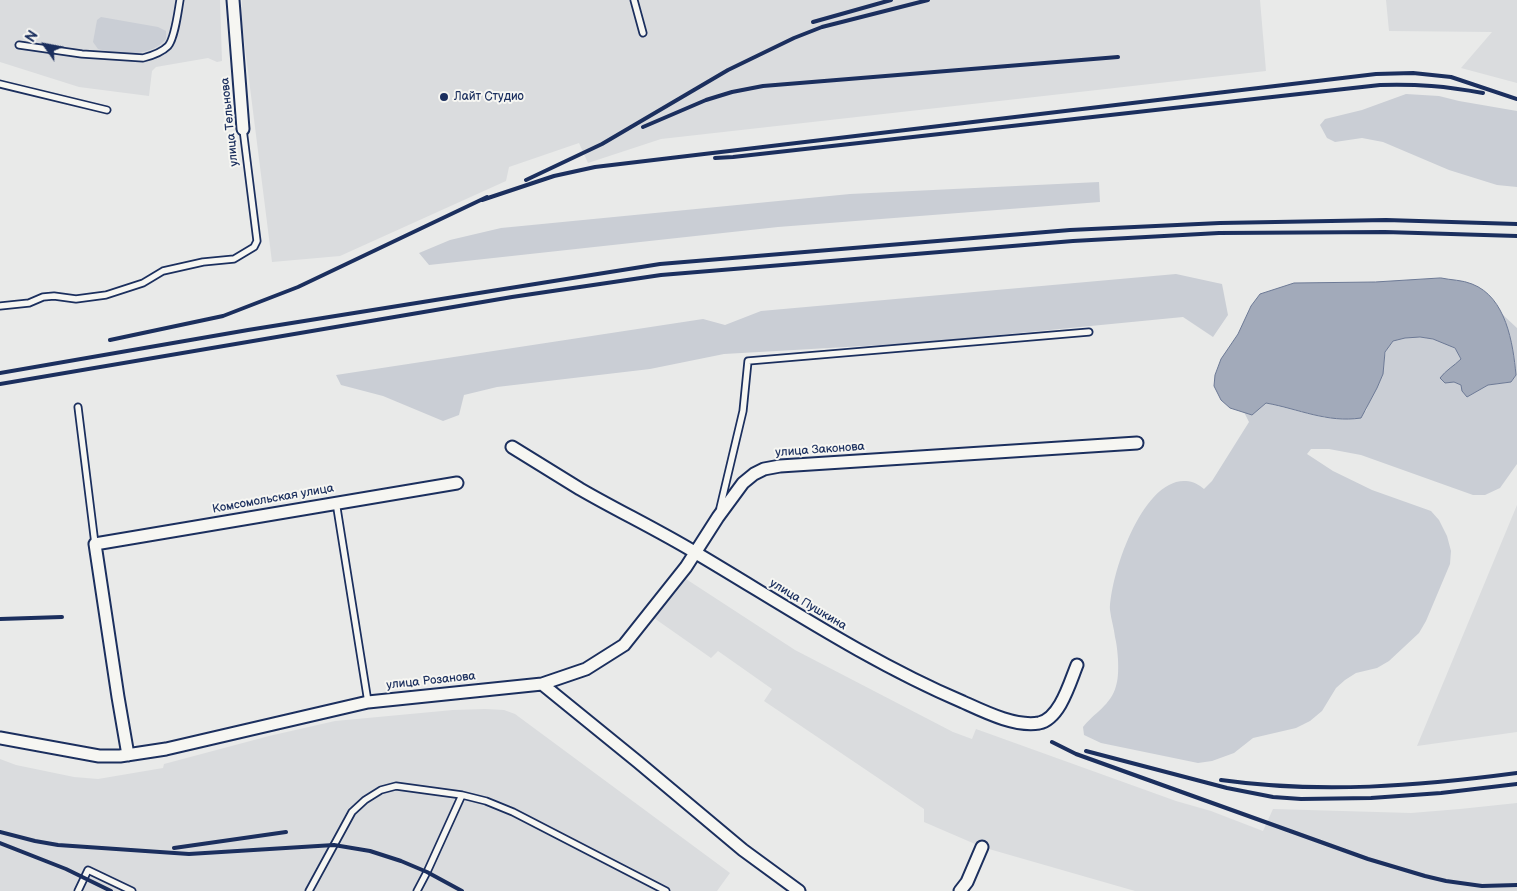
<!DOCTYPE html>
<meta charset="utf-8">
<style>
body{margin:0}
#map{position:relative;width:1517px;height:891px;overflow:hidden;background:#e9eae9;font-family:"Balsamiq Sans",sans-serif}
canvas{display:block}
.north{position:absolute;left:20px;top:20px;width:50px;height:50px;-webkit-text-stroke:4px #f6f6f2;paint-order:stroke;rotate:303deg;font-size:14px;font-weight:700;line-height:20px;text-align:center;color:#1b2f5e}
.north::after{content:'';display:block;margin:auto;width:18px;height:22px;background:#1b2f5e;clip-path:polygon(50% 0,100% 100%,50% 72%,0 100%)}
</style>
<div id="map">
<canvas width="1517" height="891"></canvas>
<div class="north">N</div>
</div>
<script>
const ctx = document.querySelector('canvas').getContext('2d');
ctx.lineJoin = 'round';
function fill(path, color) { ctx.fillStyle = color; ctx.fill(path, 'evenodd'); }
function trace(path, color, width, dash) { ctx.strokeStyle = color; ctx.lineWidth = width; ctx.lineCap = dash ? 'butt' : 'round'; ctx.setLineDash(dash || []); ctx.stroke(path); }
function label(font, color, halo, rows, align = 'center') {
  ctx.font = font + ' "Balsamiq Sans",sans-serif'; ctx.lineWidth = 4; ctx.setLineDash([]); ctx.textBaseline = 'middle'; ctx.strokeStyle = halo; ctx.fillStyle = color; for (const [text, x, y, turn = 0] of rows) {
    ctx.save(); ctx.translate(x, y); ctx.rotate((+turn || 0) * Math.PI / 180); ctx.textAlign = isNaN(turn) ? turn : align; if (halo) ctx.strokeText(text, 0, 0); ctx.fillText(text, 0, 0); ctx.restore();
  }
}
fill(new Path2D(`
 M0,0H220L222,61L217,62L208,58L156,67L152,71L149,96L79,87L0,62Z
 M242,0H1260L1266,71L661,139L588,163L579,143L509,167L506,181L340,256L272,262L241,16Z
 M1386,0H1517V83L1461,68L1492,32L1389,31Z
 M1517,505V732L1417,746Z
 M686,579L795,650L953,732L972,739L976,729L1176,801L1211,811L1263,831L1273,809L1411,813L1460,809L1517,803V891H1135L982,847L924,822V809L764,701L772,689L718,651L711,658L654,618Z
 M485,709L504,710L515,714L730,873L717,891H0V759L16,765L74,777L98,779L163,768L164,764L269,736L335,721L453,710Z`), '#dadcde');
fill(new Path2D(`
 M101,17L158,27L166,31V39C149,58 120,55 98,49L93,42L97,20Z
 M1406,94L1439,96L1459,101L1517,111V187L1497,185L1449,170L1383,142L1362,138L1335,142L1327,138L1320,125L1325,119L1362,110Z
 M1099,182L1100,202L778,227L429,265L419,253L450,240L501,228L850,194Z
 M1176,274L1222,284L1228,315L1213,337L1183,317L916,343L724,354L650,369L497,387L464,395L459,415L443,421L383,396L341,385L336,375L703,319L725,325L761,311Z
 M1502,314L1517,328V464L1500,488L1485,495H1473L1361,455L1329,449H1311L1307,454L1333,471L1372,490L1431,511L1439,520L1447,536L1451,551L1450,564L1426,621L1419,633L1389,661L1377,668L1356,673L1345,680L1336,688L1322,711L1310,721L1296,728L1253,738L1234,753L1212,761L1198,763L1101,743L1084,735L1083,727C1094,713 1111,705 1116,686C1120,675 1118,649 1115,637C1114,628 1111,619 1110,610C1110,576 1142,478 1186,481C1193,481 1199,485 1204,489L1212,481L1249,422L1244,412L1252,415L1266,403L1326,418L1366,411C1370,398 1378,388 1382,375C1386,364 1382,351 1392,342C1404,332 1445,338 1455,349C1458,351 1459,356 1461,359L1453,367L1445,372L1454,382L1461,385L1467,397L1488,385L1511,382L1516,375L1514,357Z`), '#caced5');
const water = new Path2D(`
 M1441,278C1450,280 1463,280 1472,284C1506,297 1513,343 1516,375L1511,382L1488,385L1467,397L1462,391L1461,385L1454,382L1445,383L1440,378C1446,370 1454,366 1461,359L1455,348L1433,339L1420,337L1405,338L1393,341L1385,352L1383,374L1377,388L1361,418C1327,423 1299,409 1266,403L1252,415L1230,408L1221,400L1214,386L1215,375L1221,359L1238,334L1251,306L1260,294L1294,283L1375,282Z`);
fill(water, '#a2aaba');
trace(water, '#6c7995', 1);
const service = new Path2D(`
 M634,0L643,33
 M19,45L82,54L143,58C151,56 162,52 168,46C175,38 178,11 180,0
 M0,84L107,110
 M0,306L29,303L43,297L54,296L76,299L106,295L143,283L163,271L203,262L234,259L254,247L257,241L243,129
 M78,407L95,544
 M336,502L368,702
 M720,508L743,411L748,361L1089,332
 M78,891L88,870L132,891
 M309,891L352,812L365,800L381,790L396,786L462,795L486,801L513,812L666,891
 M417,891L427,872L462,795`);
const minor = new Path2D(`
 M233,0L243,129
 M512,447C535,461 557,475 580,489C618,511 658,530 696,553C784,605 869,662 963,702C985,712 1015,727 1039,723C1060,719 1070,682 1077,665
 M542,684L586,669L624,645L686,567L718,517L743,483L754,474L764,469L780,466L1137,443
 M0,738L99,756H120L166,749L368,702L542,684L638,762L743,850L799,891
 M128,755L118,697L95,544L457,483
 M960,891L967,882L982,847`);
trace(service, '#1b2f5e', 9);
trace(minor, '#1b2f5e', 15);
trace(service, '#f6f6f2', 5.5);
trace(minor, '#f6f6f2', 11);
trace(new Path2D(`
 M813,22L891,0
 M643,127L706,100L732,92L763,86L1118,57
 M715,158L733,157L1380,85C1418,84 1445,86 1483,93
 M526,180L602,144L728,70L794,38L822,27L928,0
 M482,200L554,176L595,167L1376,74L1413,73L1451,77L1517,99
 M110,340L223,316L298,287L487,197
 M0,373L248,330L660,264L1070,230L1220,223L1386,220L1517,224
 M0,384L512,297L661,275L1073,241L1219,233L1385,232L1517,236
 M0,619L62,617
 M1052,742L1076,754L1368,859L1425,876L1446,881L1482,886L1517,885
 M1086,751L1227,788L1273,797L1301,799L1371,798L1441,793L1517,784
 M1221,780C1320,794 1419,786 1517,773
 M0,832L35,841L58,845L189,854L334,845L370,851L401,861L427,872L462,891
 M0,843L66,869L111,891
 M174,848L286,832`), '#1b2f5e', 4);
for (const [x, y, r, color] of [
 [444,97,5,"#1b2f5e"]
]) { const dot = new Path2D(); dot.arc(x, y, r, 0, 2 * Math.PI); ctx.fillStyle = color; ctx.fill(dot); trace(dot, '#f6f6f2', 2); }
label('12px', '#1b2f5e', '#f6f6f2', [
 ["Лайт Студио",454,97]
], 'left');
label('12px', '#1b2f5e', '#f6f6f2', [
 ["улица Тельнова",230,122,-96],
 ["улица Законова",820,450,-4],
 ["Комсомольская улица",273,499,-10],
 ["улица Пушкина",808,605,31],
 ["улица Розанова",431,681,-6]
]);
</script>
